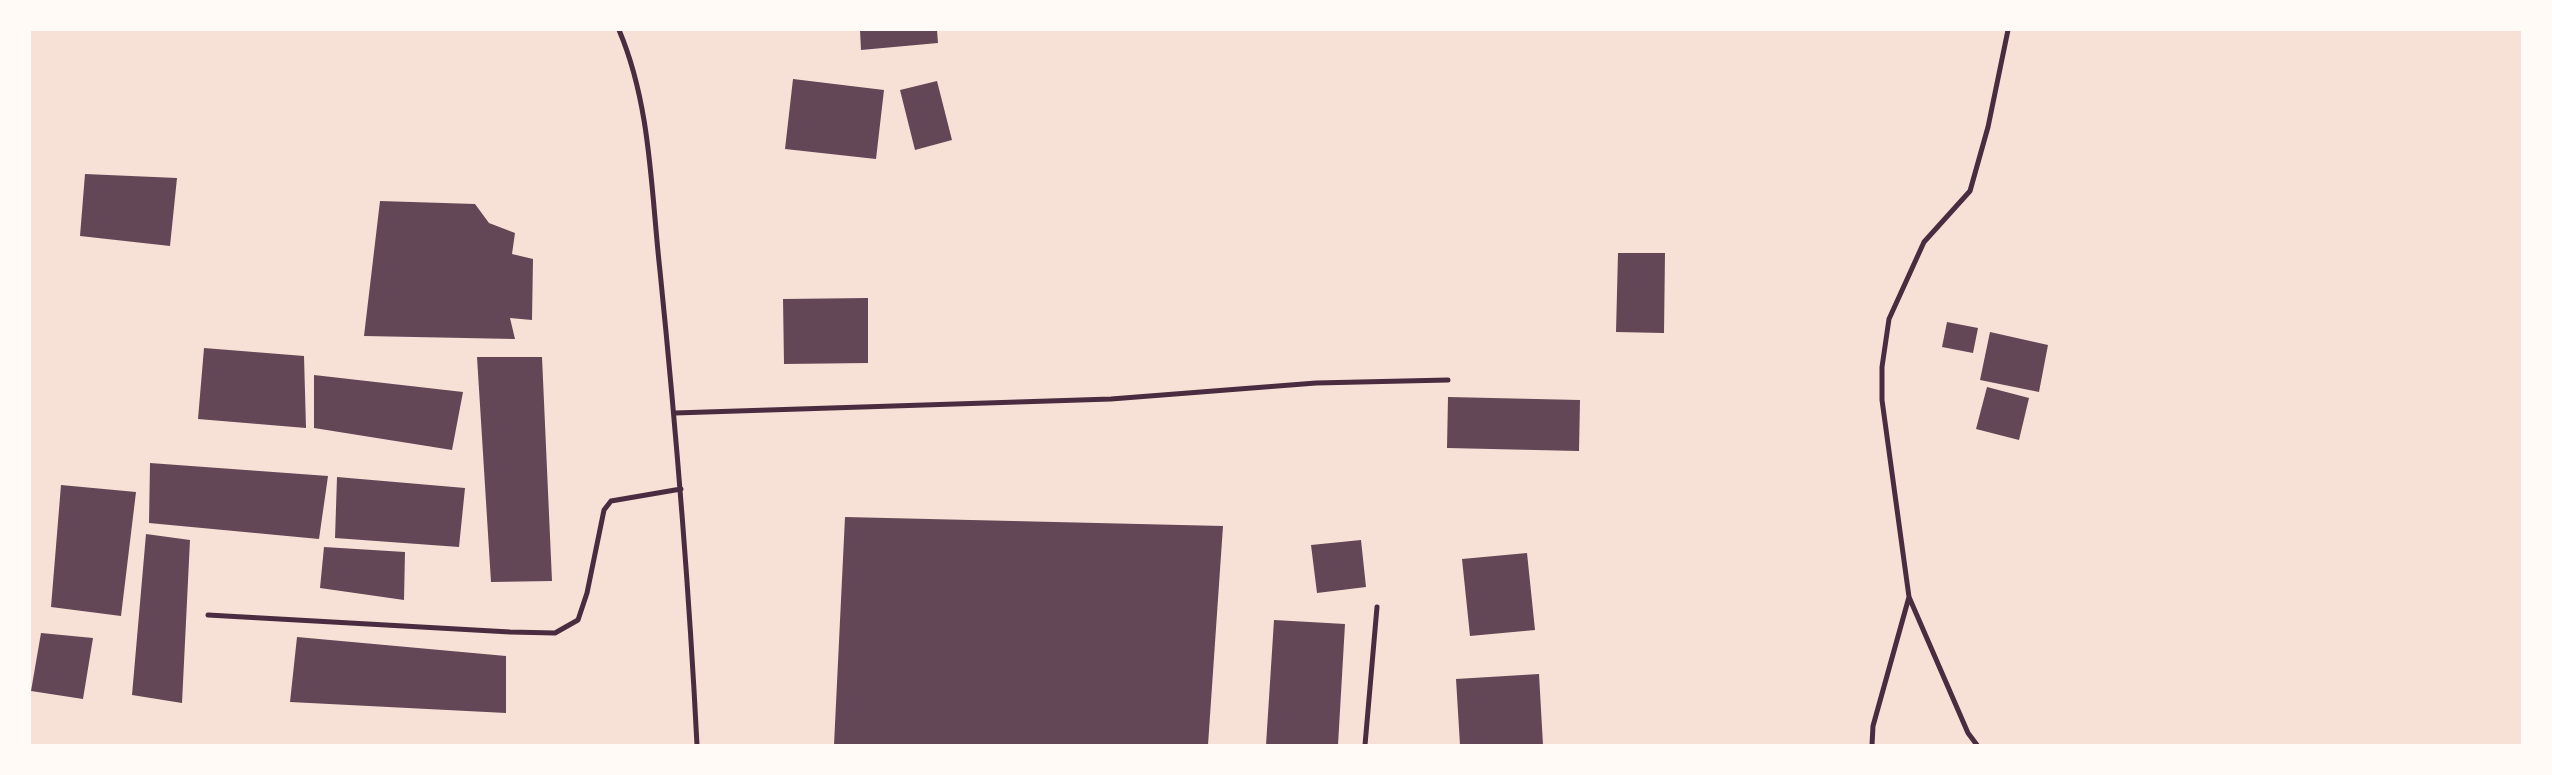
<!DOCTYPE html>
<style>
body{margin:0}
#map{position:relative;width:2552px;height:775px;overflow:hidden;background:#f7e1d7;font-family:"Sofia Sans Condensed",sans-serif}
canvas{display:block}
.frame{position:absolute;inset:0;border:31px solid #fffaf5;pointer-events:none}
</style>
<div id="map">
<canvas width="2552" height="775"></canvas>
<div class="frame"></div>
</div>
<script>
const ctx = document.querySelector('canvas').getContext('2d');
ctx.lineJoin = 'round';
function fill(path, color) { ctx.fillStyle = color; ctx.fill(path, 'evenodd'); }
function trace(path, color, width, dash) { ctx.strokeStyle = color; ctx.lineWidth = width; ctx.lineCap = dash ? 'butt' : 'round'; ctx.setLineDash(dash || []); ctx.stroke(path); }
fill(new Path2D(`
 M860,30H937L938,43L861,50Z
 M793,79L884,90L876,159L785,149Z
 M937,81L952,140L915,150L900,90Z
 M85,174L177,178L170,246L80,236Z
 M380,201L475,204L489,223L515,233L512,254L533,259L532,320L510,318L515,339L364,336Z
 M1618,253H1665L1664,333L1616,332Z
 M868,298V363L784,364L783,299Z
 M1947,322L1978,328L1973,353L1942,347Z
 M1990,332L2048,345L2039,392L1980,380Z
 M204,348L304,356L306,428L198,419Z
 M477,357H542L552,581L491,582Z
 M314,375L463,392L452,450L314,428Z
 M1987,387L2029,398L2019,440L1976,429Z
 M1448,397L1580,400L1579,451L1447,448Z
 M150,463L328,476L319,539L149,523Z
 M337,477L465,488L459,547L335,538Z
 M61,485L136,492L121,616L51,607Z
 M845,517L1223,526L1208,745H834Z
 M146,534L190,540L182,703L132,695Z
 M1361,540L1366,587L1317,593L1311,545Z
 M324,547L405,552L404,600L320,588Z
 M1527,553L1535,630L1470,636L1462,559Z
 M1274,620L1345,624L1338,745H1266Z
 M41,633L93,638L83,699L31,691Z
 M297,637L506,656V713L290,702Z
 M1539,674L1543,745H1460L1456,679Z`), '#644757');
trace(new Path2D(`
 M619,30C651,105 651,191 660,271C676,429 689,586 697,745
 M675,413L1111,399L1316,383L1448,380
 M208,615L510,632L555,633L578,620L587,593L604,510L611,501L681,489
 M1365,745L1377,607
 M1872,745L1873,726L1909,597
 M1977,745L1968,733L1909,597L1882,400V367L1889,319L1924,242L1970,191L1988,127L2008,30`), '#4a2c40', 5);
</script>
